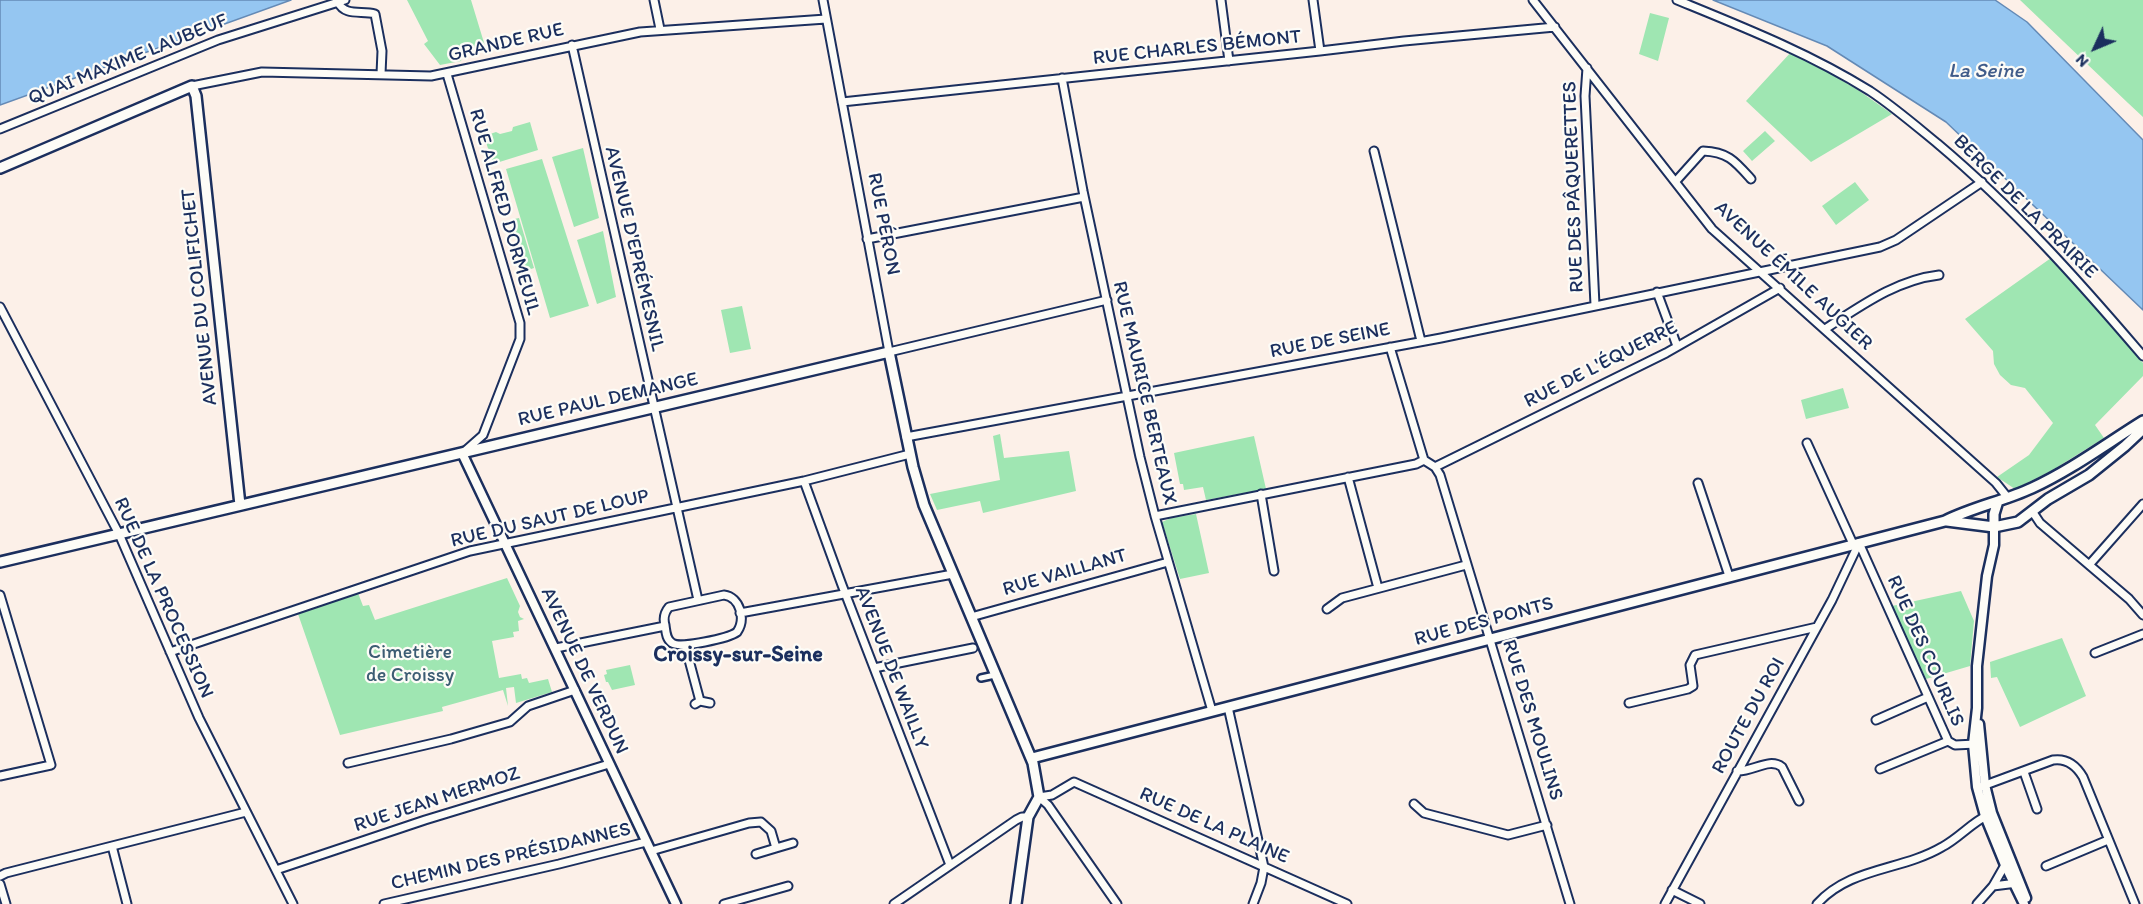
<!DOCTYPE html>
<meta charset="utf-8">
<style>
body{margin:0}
#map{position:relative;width:2143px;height:904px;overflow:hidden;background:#fcf0e8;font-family:Itim,sans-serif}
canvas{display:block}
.north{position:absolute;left:2065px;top:18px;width:60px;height:60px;-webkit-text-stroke:4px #fdfcf7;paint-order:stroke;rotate:226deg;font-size:16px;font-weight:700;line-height:24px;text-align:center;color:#1b2f5e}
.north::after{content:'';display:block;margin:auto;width:21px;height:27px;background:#1b2f5e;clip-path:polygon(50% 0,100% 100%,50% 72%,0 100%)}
</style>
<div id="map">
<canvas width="2143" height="904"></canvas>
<div class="north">N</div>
</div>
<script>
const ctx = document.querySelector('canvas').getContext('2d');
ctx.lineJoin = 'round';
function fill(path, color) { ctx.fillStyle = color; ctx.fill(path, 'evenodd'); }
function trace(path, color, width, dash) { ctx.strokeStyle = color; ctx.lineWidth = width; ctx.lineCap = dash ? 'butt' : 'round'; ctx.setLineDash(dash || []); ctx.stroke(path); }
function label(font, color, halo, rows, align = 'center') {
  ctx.font = font + ' Itim,sans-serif'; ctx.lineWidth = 4.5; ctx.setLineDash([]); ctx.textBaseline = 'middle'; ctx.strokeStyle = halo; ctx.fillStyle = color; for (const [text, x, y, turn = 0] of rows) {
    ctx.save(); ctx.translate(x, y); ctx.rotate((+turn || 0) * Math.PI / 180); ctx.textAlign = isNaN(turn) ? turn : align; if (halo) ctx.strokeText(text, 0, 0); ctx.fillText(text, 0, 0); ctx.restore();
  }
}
fill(new Path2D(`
 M407,0H471L485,46L464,51L461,61L440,65L424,44L428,41Z
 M2020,0H2143V117L2128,103Z
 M1650,13L1669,18L1658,61L1639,54Z
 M1792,51L1858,90L1892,114L1811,162L1746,101Z
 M530,122L538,150L493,164L484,136L496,132L500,134L512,131L513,127Z
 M1765,131L1775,141L1752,161L1743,151Z
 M583,148L599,218L574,227L552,157Z
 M542,159L589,306L550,318L506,169Z
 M1855,182L1869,200L1836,225L1822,206Z
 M519,218L534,268L525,271L510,220Z
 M603,231L616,297L597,304L577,240Z
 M2051,258L2143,363V376L2095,425L2104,438L2051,471L2015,489L1997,477L2029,455L2053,423L2025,388L2011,385L2000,375L1994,364L1993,351L1965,319Z
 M742,306L751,349L730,353L721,310Z
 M1843,388L1849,408L1806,419L1801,400Z
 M1000,434L1004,458L1069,451L1076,491L983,513L980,501L937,510L930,494L1000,480L993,436Z
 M1254,436L1266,489L1206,500L1203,487L1184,490L1183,484H1180L1174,453Z
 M1196,514L1209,573L1180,579L1162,522L1171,518Z
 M507,578L520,606L518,612L520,617L524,619L518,621L519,631L513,632L514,637L492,641L499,678L521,674L522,679L527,678L529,683L548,679L552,692L516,703L514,687L506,688L508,706L503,690L442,707L443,711L340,735L298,614L358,593L363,606L369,605L375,620Z
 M1961,591L1974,621L1970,666L1926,679L1892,606Z
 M2062,638L2086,696L2020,727L1997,677L1991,678L1990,662Z
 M630,665L635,685L612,690L608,682H606L604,675L607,674L606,670Z`), '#9fe6b2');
const water = new Path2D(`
 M0,0H291L0,105Z
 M1713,0H1995L2027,22L2143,140V310L1946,122L1827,46Z`);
fill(water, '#95c6f1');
trace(water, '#648ab6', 1.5);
const pedestrian = new Path2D(`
 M981,678L995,675`);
const minor = new Path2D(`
 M654,0L660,29
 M823,0L889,352L1107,300
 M1221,0L1229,61
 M1313,0L1320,51
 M1533,0L1712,229L1996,483L2008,498
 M1677,0C1743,27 1809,53 1870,91C1894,107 1916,126 1938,144C2014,208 2079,281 2143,356
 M338,2C345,17 362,10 375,14L382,51L381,74
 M572,45L698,600
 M1587,68L1585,96L1595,305
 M447,74L520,323V339L483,435L466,450
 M1062,78L1083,191L1140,457L1155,516L1212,711
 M192,86L262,72L431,76L640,32L826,19
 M842,102L1320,51L1404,41L1555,27
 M0,129L218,40L345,0
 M1374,151L1421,341
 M1676,181L1703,151C1728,152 1735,161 1751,179
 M867,239L1084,197
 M1657,292L1677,346
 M0,307L119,534L199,718L293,904
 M1825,329C1861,306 1896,280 1939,275
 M1390,347L1424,460L1435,467L1440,475L1570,904
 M906,437L1441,338L1880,247L1896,240L1982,182
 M1807,443L1853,544
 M1435,467L1666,353L1780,288
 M1348,477L1378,588
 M804,481L842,585L950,865
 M1698,483L1729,576
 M1261,494L1274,571
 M2032,511L2040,523L2129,599L2143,615
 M1155,516L1416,464L1424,460
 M1859,543L1948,741L1955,745L1976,744
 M2089,565L2143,504
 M0,595L51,765L0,776
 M724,595C740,597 746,619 737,632C729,638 680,649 672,643C666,639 666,632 665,625C663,618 664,613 669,607Z
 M1327,609L1342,598L1466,565
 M740,613L953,574
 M971,617L1168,562
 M685,645L700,701
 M556,648L665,626
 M170,652L470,551L804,481L910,454
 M2095,653L2143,634
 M874,668L973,648
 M1629,703L1688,689L1693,686L1690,665L1695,655L1817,627
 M695,704L700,701L710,703
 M1228,707L1264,867L1261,883L1253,904
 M1876,720L1928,697
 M348,763L451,739L510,722L528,706L575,690
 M1880,769L1948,741
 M1737,771C1753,772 1769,757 1782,767L1799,801
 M2024,772L2037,809
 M1980,787L2053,760C2067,758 2076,765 2083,777L2135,904
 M1039,797L1052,795L1074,782L1347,904
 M1039,797L1048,805L1117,904
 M1414,804L1424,813L1508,835L1547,825
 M112,846L127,904
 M651,851L749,823L761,822L771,831L776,848L793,843
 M756,854L776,848
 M2046,866L2108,840
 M276,870L425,820L609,764
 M0,876L6,873L246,812
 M0,884L6,904
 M1993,886L2017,883
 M1672,890L1700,904
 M384,904L559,864L646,842
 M724,904L788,886
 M894,904L1016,820L1022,817H1028
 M1665,904L1832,600L1859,543
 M1817,904C1850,867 1901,871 1942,847C1959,838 1971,823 1988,815
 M1977,904L1993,886L2005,865L2008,864`);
const tertiary = new Path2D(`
 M462,453L676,904
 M1994,527V545L1987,576L1977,666V708L1973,744L1977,787L1985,816L2005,865L2024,904
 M1979,724L1985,785L1992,813L2026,898`);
const secondary = new Path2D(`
 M0,168L192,86L196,96L240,505
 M1947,521L1994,527L2018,522L2048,499L2089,475L2125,446L2143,429
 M1994,527V514L1998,501
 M0,562L889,352L913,467L924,505L1033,763L1039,797L1028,817L1016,904
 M1032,758L1945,521C1973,507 2004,501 2032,488C2071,470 2106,444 2143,421`);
trace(pedestrian, '#1b2f5e', 10);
trace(minor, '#1b2f5e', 11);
trace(tertiary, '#1b2f5e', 13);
trace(secondary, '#1b2f5e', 14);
trace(pedestrian, '#fdfcf7', 5);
trace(minor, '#fdfcf7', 7);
trace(tertiary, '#fdfcf7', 8);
trace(secondary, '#fdfcf7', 9);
label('20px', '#1b2f5e', '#fdfcf7', [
 ["GRANDE RUE",506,43,-13],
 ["RUE CHARLES BÉMONT",1197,48,-6],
 ["QUAI MAXIME LAUBEUF",128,60,-22],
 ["RUE DES PÂQUERETTES",1574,187,-92],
 ["BERGE DE LA PRAIRIE",2025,207,45],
 ["RUE ALFRED DORMEUIL",504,212,74],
 ["RUE PÉRON",883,224,79],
 ["AVENUE D'EPRÉMESNIL",634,249,77],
 ["AVENUE ÉMILE AUGIER",1793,276,43],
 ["AVENUE DU COLIFICHET",200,297,-96],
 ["RUE DE SEINE",1330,341,-11],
 ["RUE DE L'ÉQUERRE",1601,365,-27],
 ["RUE MAURICE BERTEAUX",1144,393,77],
 ["RUE PAUL DEMANGE",608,400,-13],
 ["RUE DU SAUT DE LOUP",550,519,-13],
 ["RUE VAILLANT",1065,573,-16],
 ["RUE DE LA PROCESSION",163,598,66],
 ["RUE DES PONTS",1484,622,-15],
 ["RUE DES COURLIS",1925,651,66],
 ["AVENUE DE WAILLY",891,668,69],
 ["AVENUE DE VERDUN",584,671,65],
 ["ROUTE DU ROI",1749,716,-61],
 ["RUE DES MOULINS",1532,720,73],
 ["RUE JEAN MERMOZ",437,800,-18],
 ["RUE DE LA PLAINE",1214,826,24],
 ["CHEMIN DES PRÉSIDANNES",511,857,-13]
]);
label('20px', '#3c5d73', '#fdfcf7', [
 ["Cimetière",410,653],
 ["de Croissy",410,676]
]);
label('italic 21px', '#405c8a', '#fdfcf7', [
 ["La Seine",1986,72]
]);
label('bold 22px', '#1b2f5e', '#fdfcf7', [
 ["Croissy-sur-Seine",738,655]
]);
</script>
